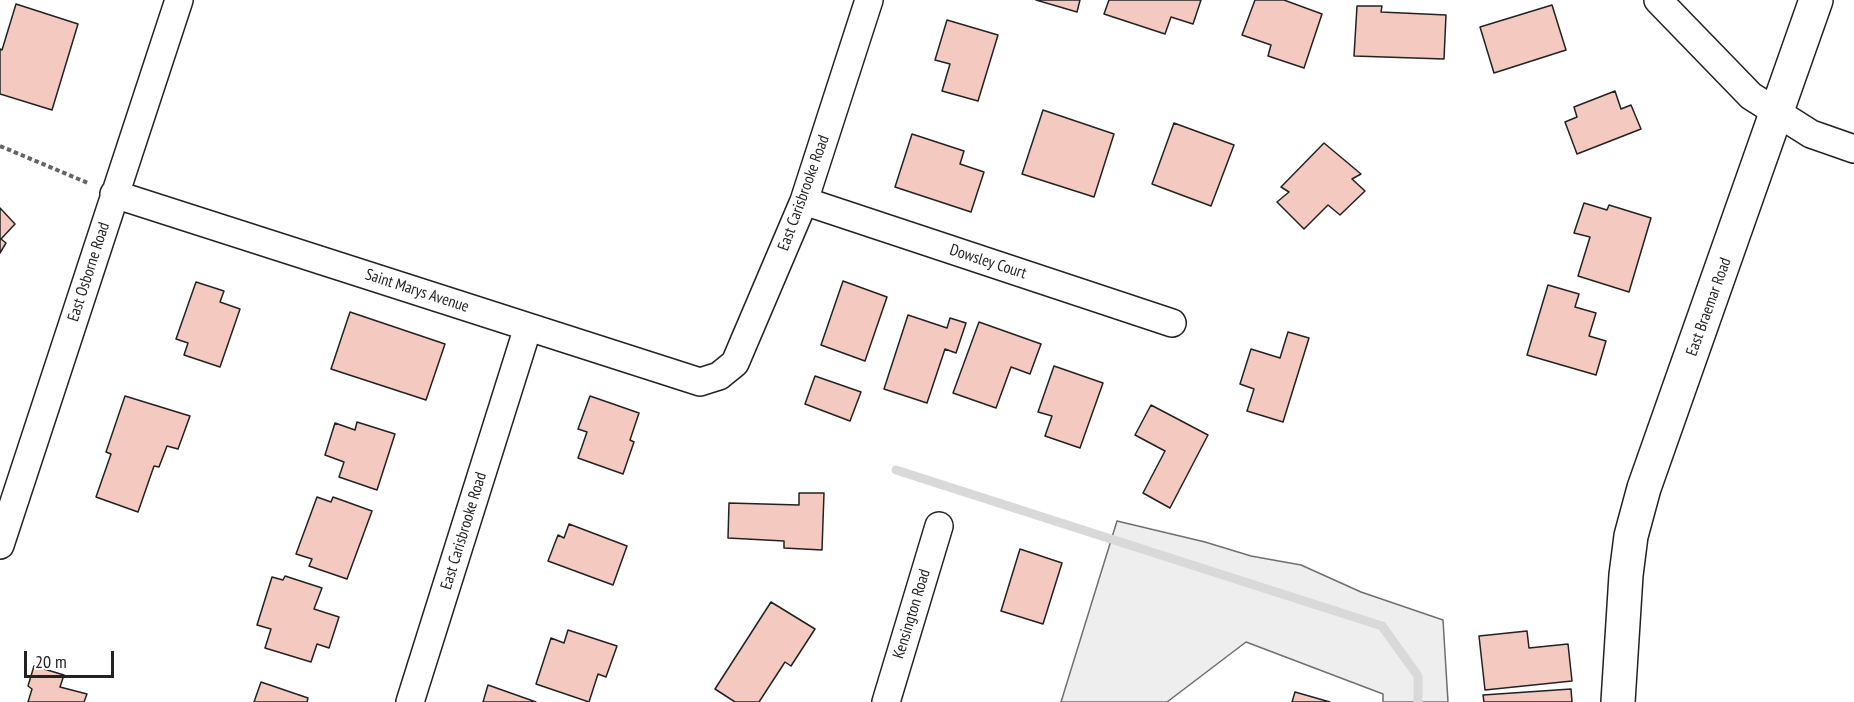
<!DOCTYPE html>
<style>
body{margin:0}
#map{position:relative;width:1854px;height:702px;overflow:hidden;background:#fff;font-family:"PT Sans Narrow",sans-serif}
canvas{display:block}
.scale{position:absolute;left:24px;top:651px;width:90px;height:27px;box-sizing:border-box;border:3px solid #222;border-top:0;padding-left:8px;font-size:18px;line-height:21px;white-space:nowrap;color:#222;-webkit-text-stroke:4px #fff;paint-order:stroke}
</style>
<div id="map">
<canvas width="1854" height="702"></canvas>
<div class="scale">20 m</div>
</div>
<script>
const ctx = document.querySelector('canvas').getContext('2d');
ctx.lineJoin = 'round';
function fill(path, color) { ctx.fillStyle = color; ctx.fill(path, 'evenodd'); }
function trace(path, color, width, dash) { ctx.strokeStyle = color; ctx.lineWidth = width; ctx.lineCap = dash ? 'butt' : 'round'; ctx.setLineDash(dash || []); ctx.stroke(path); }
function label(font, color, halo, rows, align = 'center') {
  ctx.font = font + ' "PT Sans Narrow",sans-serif'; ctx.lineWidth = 4.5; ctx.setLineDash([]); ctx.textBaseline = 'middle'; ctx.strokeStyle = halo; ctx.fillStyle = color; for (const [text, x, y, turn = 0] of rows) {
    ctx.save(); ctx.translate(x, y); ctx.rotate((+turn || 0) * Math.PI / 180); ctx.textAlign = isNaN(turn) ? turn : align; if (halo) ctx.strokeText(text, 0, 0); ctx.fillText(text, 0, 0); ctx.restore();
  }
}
const green = new Path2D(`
 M1117,521L1205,542L1251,556L1301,565L1361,592L1443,620L1448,702H1383V694L1246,642L1167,702H1061Z`);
fill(green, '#eee');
trace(green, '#6f6f6f', 1.5);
trace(new Path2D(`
 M896,470L1382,626L1418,676V702`), '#d9d9d9', 9);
const building = new Path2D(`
 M1036,0H1080L1077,12Z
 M1109,0H1201L1193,24L1171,17L1165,34L1104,14Z
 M1255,0H1284L1322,14L1304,68L1268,56L1271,45L1242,35Z
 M16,4L78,24L52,110L0,94V49L2,50Z
 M1552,5L1566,50L1494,73L1480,27Z
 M1357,6H1382L1381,12L1446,15L1444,59L1354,56Z
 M947,20L998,35L978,101L942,91L950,64L935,60Z
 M1615,91L1621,109L1631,105L1641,129L1577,154L1565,122L1577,117L1574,107Z
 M1043,110L1114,134L1094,197L1022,174Z
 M1174,123L1234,145L1211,206L1152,184Z
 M912,134L964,151L960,164L984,172L971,212L895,187Z
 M1324,143L1361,174L1352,179L1365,191L1340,215L1328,205L1304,229L1277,202L1289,192L1281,187Z
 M1584,203L1607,210L1609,205L1651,218L1629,292L1578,276L1590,237L1574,233Z
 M0,208L15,224L1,239L6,243L0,253Z
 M843,281L887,297L865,361L821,345Z
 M196,282L224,291L220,302L240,309L220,367L184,355L188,343L176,339Z
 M1548,285L1579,294L1575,307L1596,313L1589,336L1606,341L1596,375L1527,355Z
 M350,312L445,344L426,400L331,369Z
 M908,315L947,328L950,318L966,323L956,353L945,349L927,403L884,389Z
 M979,322L1041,344L1030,374L1011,367L996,408L953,393Z
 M1288,332L1309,338L1283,422L1247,411L1254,389L1240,384L1251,349L1280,358Z
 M1054,366L1103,383L1080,448L1045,436L1052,416L1038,412Z
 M815,376L861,392L850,421L805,404Z
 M125,396L190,416L178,449L167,446L159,467L154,466L138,512L96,497L111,454L106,452Z
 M590,396L639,413L630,440L634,442L623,474L578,458L587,432L578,429Z
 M1151,405L1208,435L1170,508L1143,493L1165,451L1135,435Z
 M357,422L395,434L377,490L339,477L344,462L325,455L335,423L355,430Z
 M799,493H824L822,550L784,548V541L728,538L729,503L799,505Z
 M317,497L331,502L333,497L372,511L347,579L309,566L312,559L296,554Z
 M569,524L627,546L613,585L548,561L558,535L564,538Z
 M1020,549L1062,563L1043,624L1001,611Z
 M285,576L322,588L314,609L339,617L329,648L317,644L311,662L265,648L271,629L257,625L272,577L283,580Z
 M771,602L815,629L791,666L785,662L759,702H735L715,689Z
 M568,630L617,646L606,677L598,674L589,702L536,684L551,638L564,643Z
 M1527,631L1529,648L1568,644L1572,681L1485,690L1479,636Z
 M34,666L64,675L60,687L87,694L84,702H28L32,689L28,686Z
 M261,682L308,698L307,702H254Z
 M488,685L536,702H483Z
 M1571,689L1572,702H1484L1483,695Z
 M1295,692L1330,702H1292Z`);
fill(building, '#f3c9c0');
trace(building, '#222', 1.5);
const street = new Path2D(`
 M1658,0L1751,96L1811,134L1854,149
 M114,194L700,382L719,376L735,363L804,201L869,0
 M804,201L1172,323
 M0,545L179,0
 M410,702L528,327
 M886,702L939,526`);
const secondary = new Path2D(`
 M1618,702L1626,575L1631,536L1644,488L1816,0`);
trace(street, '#222', 30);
trace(secondary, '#222', 36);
trace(new Path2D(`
 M0,146L88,183`), '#646464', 4, [4.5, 3]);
trace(street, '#fff', 27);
trace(secondary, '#fff', 33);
label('16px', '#222', '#fff', [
 ["East Carisbrooke Road",804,193,-70],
 ["Dowsley Court",988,262,18],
 ["East Osborne Road",89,272,-72],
 ["Saint Marys Avenue",417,291,18],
 ["East Braemar Road",1709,307,-70],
 ["East Carisbrooke Road",464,531,-73],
 ["Kensington Road",912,614,-73]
]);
</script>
